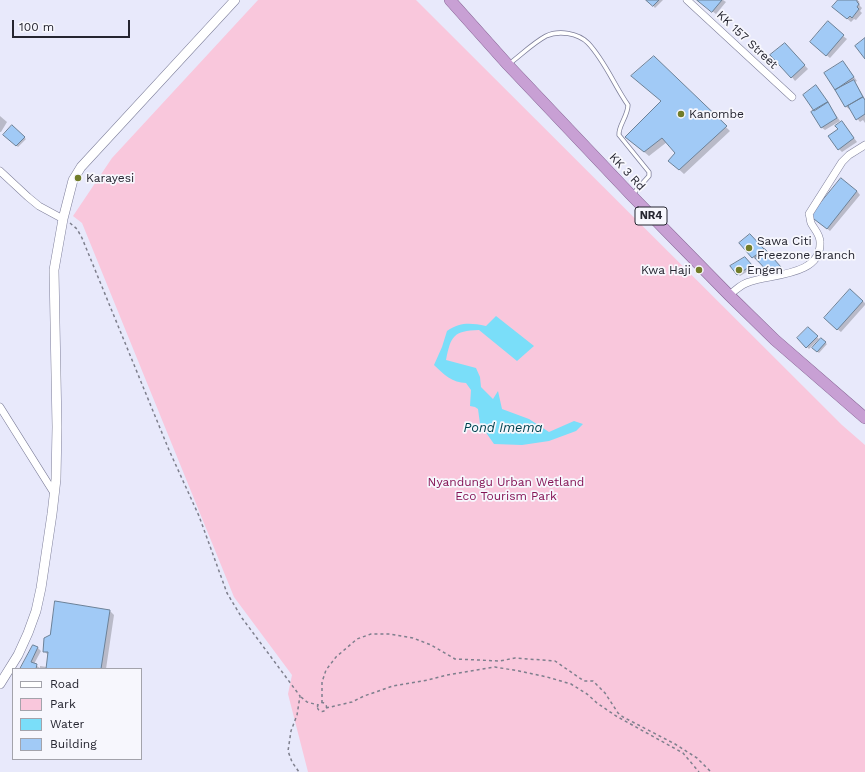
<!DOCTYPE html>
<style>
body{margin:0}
#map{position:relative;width:865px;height:772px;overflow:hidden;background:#e8e9fb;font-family:"Work Sans",sans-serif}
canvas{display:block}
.legend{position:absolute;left:12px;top:668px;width:130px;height:92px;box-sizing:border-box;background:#f7f7fd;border:1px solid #a3a3ab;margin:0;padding:5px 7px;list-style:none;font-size:12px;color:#252530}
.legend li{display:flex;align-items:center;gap:8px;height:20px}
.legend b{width:20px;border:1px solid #a3a3ab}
.scale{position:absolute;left:12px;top:20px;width:118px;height:18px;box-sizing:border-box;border:2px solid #252530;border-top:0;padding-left:5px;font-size:12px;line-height:14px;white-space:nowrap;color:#252530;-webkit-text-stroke:3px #f7f7fd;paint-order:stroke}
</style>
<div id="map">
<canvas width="865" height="772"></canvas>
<ul class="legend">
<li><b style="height:5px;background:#fff"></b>Road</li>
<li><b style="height:11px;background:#f9c7dc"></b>Park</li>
<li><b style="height:11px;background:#7adef9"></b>Water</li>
<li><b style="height:11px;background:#a1caf6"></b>Building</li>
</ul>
<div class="scale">100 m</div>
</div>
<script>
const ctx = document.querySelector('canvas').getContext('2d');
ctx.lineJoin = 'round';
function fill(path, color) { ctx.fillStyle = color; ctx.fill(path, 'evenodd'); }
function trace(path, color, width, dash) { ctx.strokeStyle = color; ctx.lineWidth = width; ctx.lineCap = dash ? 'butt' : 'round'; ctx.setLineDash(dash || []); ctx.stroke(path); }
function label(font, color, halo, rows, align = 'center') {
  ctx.font = font + ' "Work Sans",sans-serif'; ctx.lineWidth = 3.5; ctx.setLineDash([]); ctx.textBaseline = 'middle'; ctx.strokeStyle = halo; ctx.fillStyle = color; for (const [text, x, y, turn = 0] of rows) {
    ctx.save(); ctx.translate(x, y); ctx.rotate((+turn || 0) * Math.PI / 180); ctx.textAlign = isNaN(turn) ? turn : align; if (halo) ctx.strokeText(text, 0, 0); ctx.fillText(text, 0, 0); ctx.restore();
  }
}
fill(new Path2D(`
 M258,0H416L842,425L865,445V772H308L288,694L292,675L234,597L82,223L73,216L112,158Z`), '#f9c7dc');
fill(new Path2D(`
 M496,316L534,346L517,361L479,330C453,331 451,336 446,360L476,368L480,377L481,387L493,399L498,391L502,409L529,419L549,432L574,421L583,424L576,431L549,441L522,445L494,444L480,424L478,409L475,407L470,406L471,390L466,383C453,383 443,374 434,365L442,347L447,331C461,322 470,323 486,326Z`), '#7adef9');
fill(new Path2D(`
 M648,0H663L655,8Z
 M698,0H723L726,2L716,14Z
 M840,0L859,1L860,6L862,8L860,11L862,13L856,20L854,19L851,22L837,10Z
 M843,36L847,39L830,58L814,45Z
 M788,47L808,69L795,81L792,77Z
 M654,58L730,131L684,174L674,165L676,153L667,142L649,156L631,141L662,102Z
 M843,62L857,81L855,82L865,99V123L863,120L860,122L850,109H849L845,106L826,73Z
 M816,86L840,121L825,130L821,127L816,111Z
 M0,116L7,122L1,132H0Z
 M845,126L857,142L842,152L839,149Z
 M12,127L26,139L18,147L5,135Z
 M857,191L860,195L830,231L815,219Z
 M750,235L769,253L784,271L775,278L759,261L758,262L740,243Z
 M747,260L753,268L740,276L738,274Z
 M850,290L865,303V305L841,332L828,322Z
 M808,328L819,339L809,349L798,338Z
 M821,339L827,344L819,353L813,348Z
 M110,611L114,615L106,669H21L38,648L41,651L34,664L40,668V666L47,667L48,655L44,651Z`), '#0003');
const building = new Path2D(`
 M646,0H659L653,6Z
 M697,0H722L712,12Z
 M838,0H857V2L859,4L857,7L859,9L852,18L850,16L847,19L832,7Z
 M828,21L844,35L826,56L810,42Z
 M865,38V59L855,46Z
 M785,43L805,65L791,78L770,55Z
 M654,56L727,126L679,170L668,161L675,153L662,138L644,152L625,137L661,101L631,76Z
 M843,61L854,77L835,90L824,73Z
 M854,80L863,97L845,107L835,90Z
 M816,85L828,102L814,111L803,95Z
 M863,97L865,100V114L856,120L848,106Z
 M828,102L837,118L821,128L811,112Z
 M842,121L854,138L838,150L828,136L838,129L835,126Z
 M12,125L25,137L16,146L3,135Z
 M841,178L857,191L827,229L810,216Z
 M750,234L764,249L752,258L739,243Z
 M765,249L781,267L771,275L755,258Z
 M745,257L752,265L737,275L730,266Z
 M850,289L863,301L837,330L824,318Z
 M808,327L818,336L806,348L797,338Z
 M821,338L826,342L817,352L812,348Z
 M55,601L110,610L101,669H46L48,652H43L44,638L50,635Z
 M33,645L38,647L31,662L37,664L36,669H20Z`);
fill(building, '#a1caf6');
trace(building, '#6c8197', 1);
const service = new Path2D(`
 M509,64C521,55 533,43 546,36C559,30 578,33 588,43C605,61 614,85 628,105C628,116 618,126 619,135L649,172V176L632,195`);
const minor = new Path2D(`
 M687,0L792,97
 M0,171L28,197L39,206L63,219
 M729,295C735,291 741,284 749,282C771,274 822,276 820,242C820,234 814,229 811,223C810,220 810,216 809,214L842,162L849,155L865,145
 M0,407L54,493`);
const secondary = new Path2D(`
 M0,684L18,655L28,633L36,611L41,588L52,514L56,479L57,427L54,270L63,219L73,180L81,167L235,0`);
const trunk = new Path2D(`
 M450,0L508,65L632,196L729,295L775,340L865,418`);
trace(service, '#7e7f9a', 5);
trace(minor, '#7e7f9a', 8);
trace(secondary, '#7e7f9a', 10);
trace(trunk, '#866694', 12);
trace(new Path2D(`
 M70,223L77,229L82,238L169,450L199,516L227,593L242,618L300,696L297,715L291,731L288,751L292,762L299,772
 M301,697L307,702L318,705
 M317.5 707a4.5 4.5 0 1 1 9 0a4.5 4.5 0 1 1-9 0Z
 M322,703V682L326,670L336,657L357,639L371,634H390L413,638L431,645L455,659L500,661L515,658L555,661L584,681H593L605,693L618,713L623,717L675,744L697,758L711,772
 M326,708L352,702L364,696L393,686L428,680L447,675L495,667L519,671L547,677L571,684L587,694L597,703L616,716L683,753L699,772`), '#7e7f8d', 1.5, [3, 3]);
trace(service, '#fff', 3.5);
trace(minor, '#fff', 7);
trace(secondary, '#fff', 9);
trace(trunk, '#c8a0d4', 11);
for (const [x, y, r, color] of [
 [681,114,4,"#727d29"],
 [78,178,4,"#727d29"],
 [749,248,4,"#727d29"],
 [699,270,4,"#727d29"],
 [739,270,4,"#727d29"]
]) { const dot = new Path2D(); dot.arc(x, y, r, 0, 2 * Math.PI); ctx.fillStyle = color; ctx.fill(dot); trace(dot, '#f7f7fd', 1.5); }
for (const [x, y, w] of [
 [651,216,32]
]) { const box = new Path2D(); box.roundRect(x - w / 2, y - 9, w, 18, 3); ctx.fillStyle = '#f7f7fd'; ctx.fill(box); trace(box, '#252530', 1); }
label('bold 11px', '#252530', null, [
 ["NR4",651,216]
]);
label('12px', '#252530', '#f7f7fd', [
 ["KK 157 Street",747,40,43],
 ["KK 3 Rd",627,172,47]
]);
label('12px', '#252530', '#f7f7fd', [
 ["Kanombe",689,114],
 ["Karayesi",86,178],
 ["Sawa Citi",757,241],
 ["Freezone Branch",757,255],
 ["Kwa Haji",691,270,"right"],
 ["Engen",747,270]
], 'left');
label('12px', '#851556', '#f7f7fd', [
 ["Nyandungu Urban Wetland",506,482],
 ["Eco Tourism Park",506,496]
]);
label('italic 13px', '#014350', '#f7f7fd', [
 ["Pond Imema",503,428]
]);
</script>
